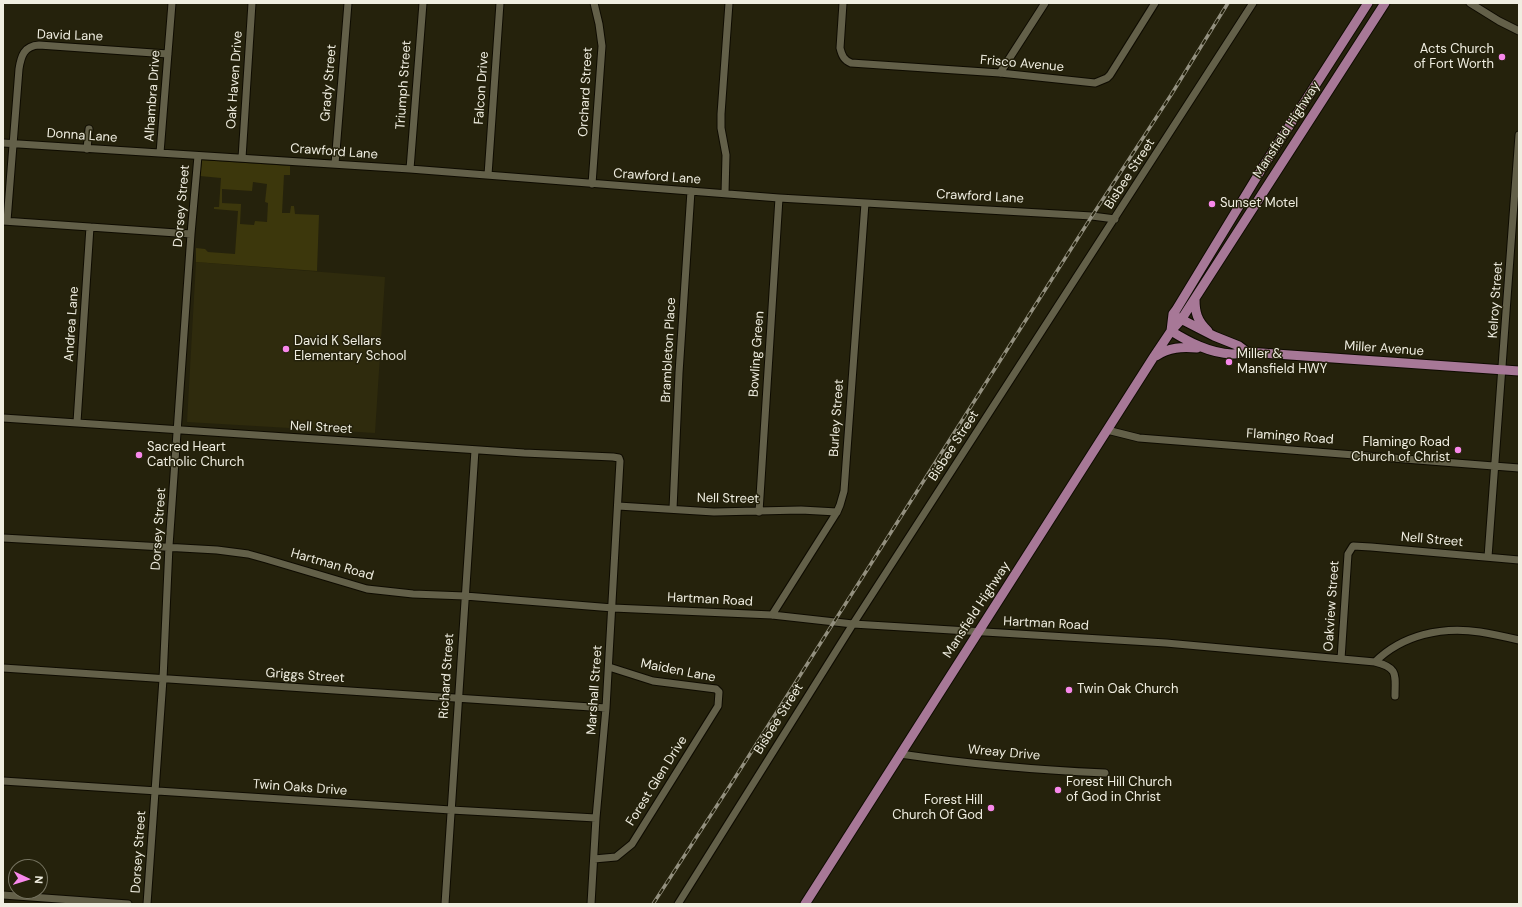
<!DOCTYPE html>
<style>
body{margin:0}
#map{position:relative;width:1522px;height:907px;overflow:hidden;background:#25220c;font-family:"DM Sans",sans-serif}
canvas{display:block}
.frame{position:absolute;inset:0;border:4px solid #f0eee1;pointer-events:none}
.north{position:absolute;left:8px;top:859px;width:40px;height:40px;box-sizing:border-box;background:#25220c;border:1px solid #767461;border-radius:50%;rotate:94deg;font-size:11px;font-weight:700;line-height:16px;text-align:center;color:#f0eee1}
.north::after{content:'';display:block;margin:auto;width:14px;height:18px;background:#f888eb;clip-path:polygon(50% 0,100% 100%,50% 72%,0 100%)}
</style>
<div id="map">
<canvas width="1522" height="907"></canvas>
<div class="frame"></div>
<div class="north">N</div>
</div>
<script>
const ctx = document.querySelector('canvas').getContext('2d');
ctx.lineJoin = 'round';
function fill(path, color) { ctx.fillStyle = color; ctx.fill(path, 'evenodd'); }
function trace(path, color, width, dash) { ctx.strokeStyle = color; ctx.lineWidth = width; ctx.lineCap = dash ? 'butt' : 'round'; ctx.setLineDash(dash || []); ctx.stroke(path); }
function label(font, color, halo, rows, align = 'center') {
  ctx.font = font + ' "DM Sans",sans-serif'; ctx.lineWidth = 3; ctx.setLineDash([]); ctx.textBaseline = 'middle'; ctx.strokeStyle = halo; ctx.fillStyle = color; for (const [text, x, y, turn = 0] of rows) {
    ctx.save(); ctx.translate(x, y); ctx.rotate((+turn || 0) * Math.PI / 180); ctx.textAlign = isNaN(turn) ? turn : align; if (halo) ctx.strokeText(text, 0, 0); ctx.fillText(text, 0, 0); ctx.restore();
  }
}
fill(new Path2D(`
 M196,262L385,277L375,433L187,422Z`), '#2f2b0d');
fill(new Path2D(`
 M202,160L290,166V175H284L282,213H290L291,206H294L295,214L319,215L317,271L196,262V248L205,249L208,252L235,254L238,211L214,209V207H219L221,178L200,176ZM253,182L267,184L265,202L268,203L267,222L255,221L254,225L240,224L241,204L222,203V189L252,191Z`), '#3c370c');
const minor = new Path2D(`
 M843,3L840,48C842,56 844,60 851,63L1000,73L1095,83L1107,78L1110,75L1155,3
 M1470,3L1499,21L1519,31
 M1000,73L1045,3
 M3,143L410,169L779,198L1092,216L1115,219
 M87,149L89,129
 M160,153L172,3
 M242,158L252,3
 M335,164L348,3
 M410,169L423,3
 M488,175L500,3
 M592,184L602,46L599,24L594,3
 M725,193L726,155L721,128V114L729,3
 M3,221L191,234
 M7,221L19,69C21,56 24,46 39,45L168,54
 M3,418L524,453L613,457L619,458L620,461L606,708L596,818L591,904
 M77,422L90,227
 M1107,430L1139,438L1519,468
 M618,506L714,512L801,510L837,512
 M673,509L679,373L691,191
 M759,512L779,198
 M3,538L217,550L248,554L266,559L367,589L413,594L465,596L613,608L772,615L853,624L1166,643L1375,662C1399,668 1395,675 1395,696
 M1488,557L1519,135
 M772,615L837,512L840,505L844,491L865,203
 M1341,659L1348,554L1353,546L1371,547L1519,560
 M1375,662C1402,635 1442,626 1480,632C1493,634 1506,637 1519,640
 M3,668L606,708
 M900,754C968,764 1037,770 1105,773
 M3,781L451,810L596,818
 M594,859L616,857L632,844L718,706L719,692L716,689L653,681L609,667
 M3,895L128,904
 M147,904L163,679L169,546L191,234L198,156
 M445,904L475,450
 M678,904L853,624L1253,3`);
const major = new Path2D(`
 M1195,299C1195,312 1197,321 1208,331
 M1177,317L1214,336L1239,346L1247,352
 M1171,331L1173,314L1176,310L1261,170L1368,3
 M1171,331C1189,342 1209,353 1232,354C1237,354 1242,353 1247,352L1519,371
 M1156,356C1169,347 1182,347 1197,348
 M805,904L1153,358L1171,331L1181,320L1385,3`);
trace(minor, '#0e0b00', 9);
trace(major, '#0e0b00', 11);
trace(minor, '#636049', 7);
trace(major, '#a77897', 9);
const rail = new Path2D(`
 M653,904L731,784L1092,216L1171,95L1228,3`);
trace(rail, '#93907f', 3.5);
trace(rail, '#25220c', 2, [6]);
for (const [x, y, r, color] of [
 [1502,57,4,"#f888eb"],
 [1212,204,4,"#f888eb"],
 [286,349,4,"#f888eb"],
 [1229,362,4,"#f888eb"],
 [1458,450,4,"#f888eb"],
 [139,455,4,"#f888eb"],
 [1069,690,4,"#f888eb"],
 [1058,790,4,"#f888eb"],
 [991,808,4,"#f888eb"]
]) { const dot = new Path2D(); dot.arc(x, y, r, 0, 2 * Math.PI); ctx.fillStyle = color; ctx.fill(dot); trace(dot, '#25220c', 1.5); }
label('13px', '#f0eee1', '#25220c', [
 ["David Lane",70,36,2],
 ["Frisco Avenue",1022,64,5],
 ["Oak Haven Drive",235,80,-86],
 ["Grady Street",329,83,-85],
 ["Triumph Street",404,85,-86],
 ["Falcon Drive",482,88,-86],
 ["Orchard Street",586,92,-87],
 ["Alhambra Drive",153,96,-86],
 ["Mansfield Highway",1287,130,-57],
 ["Donna Lane",82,136,4],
 ["Crawford Lane",334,152,4],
 ["Bisbee Street",1130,174,-57],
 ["Crawford Lane",657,177,4],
 ["Crawford Lane",980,197,3],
 ["Dorsey Street",182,206,-85],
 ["Kelroy Street",1496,300,-86],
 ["Andrea Lane",72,324,-86],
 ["Miller Avenue",1384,349,4],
 ["Brambleton Place",669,350,-87],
 ["Bowling Green",757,354,-86],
 ["Burley Street",837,418,-86],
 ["Nell Street",321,428,3],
 ["Flamingo Road",1290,437,4],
 ["Bisbee Street",954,446,-57],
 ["Nell Street",728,499,1],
 ["Dorsey Street",159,529,-86],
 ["Nell Street",1432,540,5],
 ["Hartman Road",332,565,16],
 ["Hartman Road",710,600,3],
 ["Oakview Street",1332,606,-86],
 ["Mansfield Highway",977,610,-57],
 ["Hartman Road",1046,624,3],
 ["Maiden Lane",678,671,11],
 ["Griggs Street",305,676,4],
 ["Richard Street",447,676,-86],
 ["Marshall Street",595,690,-86],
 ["Bisbee Street",779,719,-58],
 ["Wreay Drive",1004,753,5],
 ["Forest Glen Drive",657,781,-58],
 ["Twin Oaks Drive",300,788,4],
 ["Dorsey Street",139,852,-86]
]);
label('13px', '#f0eee1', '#25220c', [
 ["Acts Church",1494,50,"right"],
 ["of Fort Worth",1494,65,"right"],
 ["Sunset Motel",1220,204],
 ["David K Sellars",294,342],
 ["Elementary School",294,357],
 ["Miller &",1237,355],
 ["Mansfield HWY",1237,370],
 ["Flamingo Road",1450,443,"right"],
 ["Church of Christ",1450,458,"right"],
 ["Sacred Heart",147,448],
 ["Catholic Church",147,463],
 ["Twin Oak Church",1077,690],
 ["Forest Hill Church",1066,783],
 ["of God in Christ",1066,798],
 ["Forest Hill",983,801,"right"],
 ["Church Of God",983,816,"right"]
], 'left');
</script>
